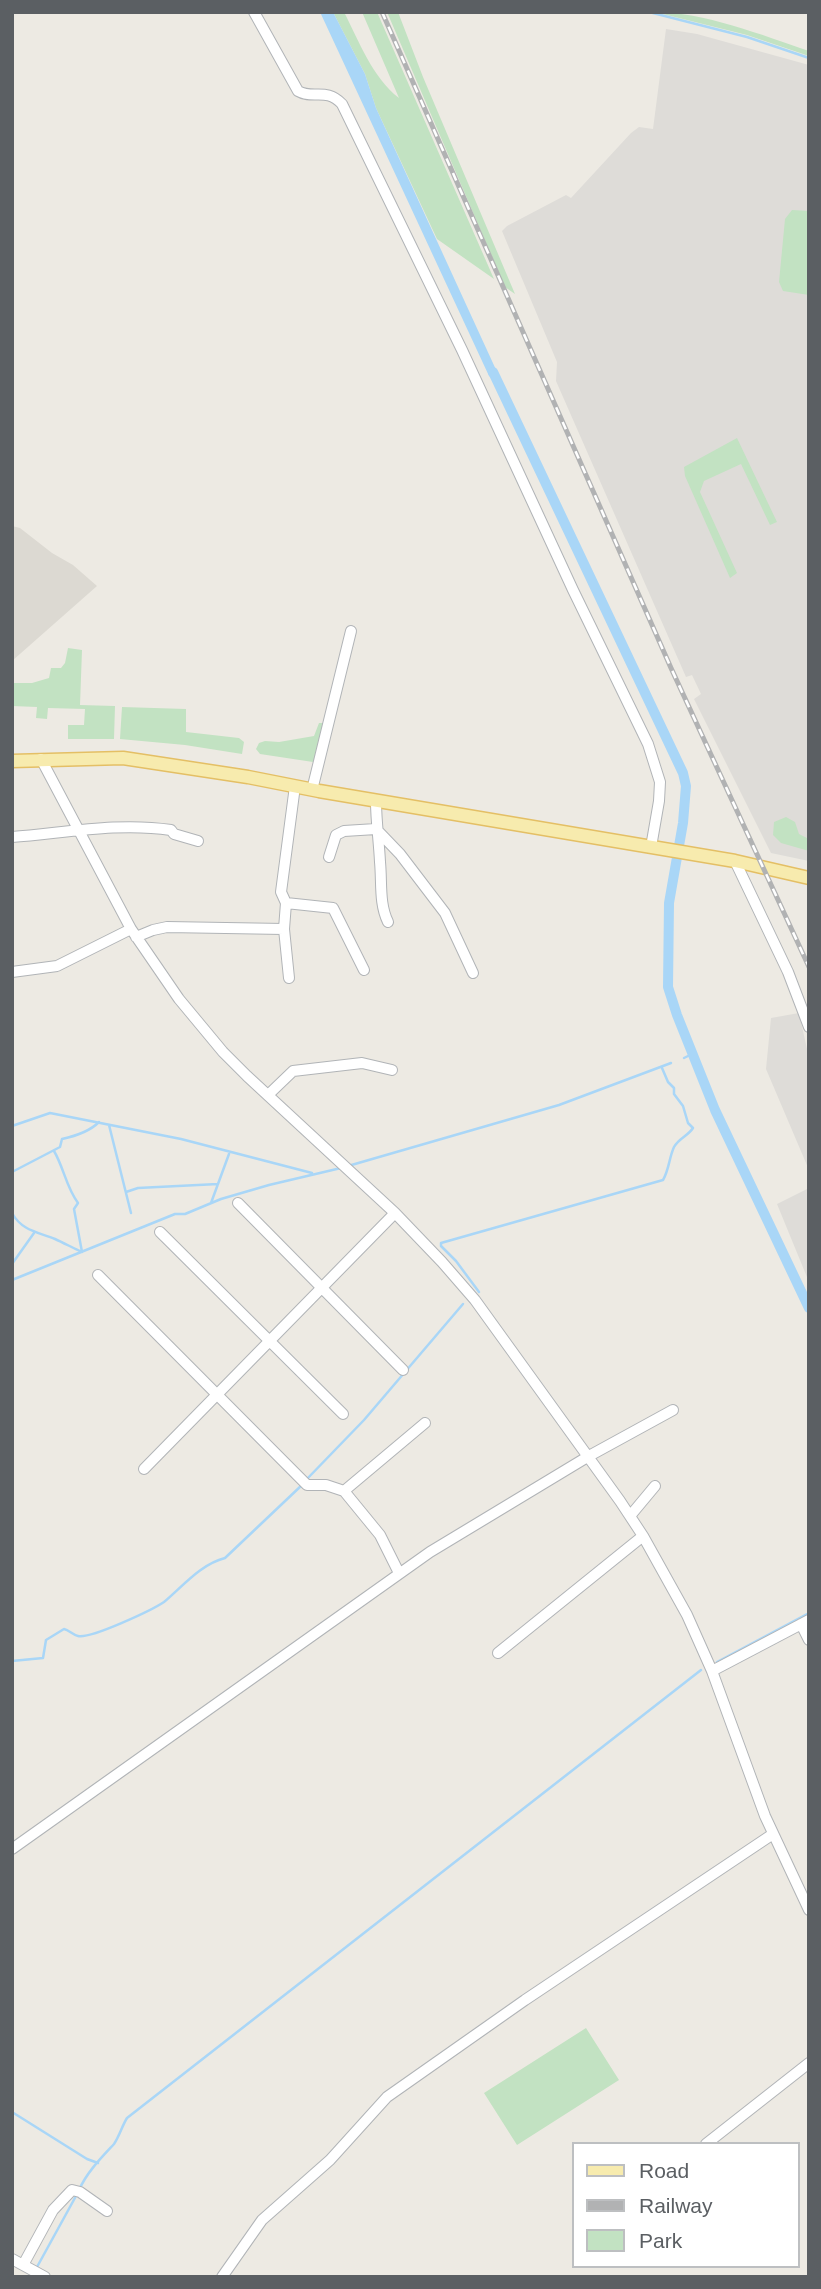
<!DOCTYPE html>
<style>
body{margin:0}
#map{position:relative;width:821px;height:2289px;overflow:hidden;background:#edeae3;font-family:Arial,sans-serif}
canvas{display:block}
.frame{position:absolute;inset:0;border:14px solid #5b5f63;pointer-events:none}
.legend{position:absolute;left:572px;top:2142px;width:228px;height:126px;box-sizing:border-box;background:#fff;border:2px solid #bdbfc1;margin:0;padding:9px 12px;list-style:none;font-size:21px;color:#5b5f63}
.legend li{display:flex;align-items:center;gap:14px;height:35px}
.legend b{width:35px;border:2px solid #bdbfc1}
</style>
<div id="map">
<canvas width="821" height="2289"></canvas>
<div class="frame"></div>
<ul class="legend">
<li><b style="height:9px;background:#f7ebae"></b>Road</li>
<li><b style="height:9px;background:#b1b2b3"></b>Railway</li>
<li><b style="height:19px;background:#c2e2c2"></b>Park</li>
</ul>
</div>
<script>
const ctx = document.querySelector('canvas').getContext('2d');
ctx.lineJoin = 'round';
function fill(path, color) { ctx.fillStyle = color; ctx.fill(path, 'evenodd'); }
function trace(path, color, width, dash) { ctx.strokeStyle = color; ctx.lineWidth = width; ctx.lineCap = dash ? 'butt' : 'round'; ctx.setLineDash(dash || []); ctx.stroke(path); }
fill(new Path2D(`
 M666,29L697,34L809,65V861L771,853L694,699L701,694L692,675L686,677L556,381L557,362L502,231L507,226L566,195L571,198L631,133L639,127L653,129Z
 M799,1013L809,1058V1170L766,1069L771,1018Z
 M809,1188V1282L777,1204Z`), '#dedcd8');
fill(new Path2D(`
 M12,526L20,528L52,553L73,565L97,586L12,661Z`), '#dcd9d2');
fill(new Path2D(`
 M333,12H344C359,41 372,77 399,98L362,12H377L494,279L437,239L376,108L365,74Z
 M387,12H398L423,77L515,294L505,287Z
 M655,12C703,12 762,35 809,51V56L747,35Z
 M792,210L809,211V295L783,291L779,282L785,219Z
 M737,438L777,522L770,525L741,464L704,481L700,492L737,573L730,578L685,476L684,467Z
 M68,648L82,650L80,705L115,706L114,739H68V725H84L85,709L48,708L47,719L36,718L37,707L12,706V683H32L49,678L51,668H61L65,663Z
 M122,707L186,709V732L239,738L244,742L242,754L185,745L120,739Z
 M319,723H325L321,747L313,762L260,754L256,749L259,743L265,741L279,742L314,736Z
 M786,817L795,822L799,834L809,839V851L781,843L773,835L774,822Z
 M586,2028L619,2080L517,2145L484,2093Z`), '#c2e2c2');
fill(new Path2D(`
 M320,12H333L365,74L376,108L503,385L489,376Z`), '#a9d6f7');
trace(new Path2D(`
 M649,12L747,37L809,58
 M684,1058L692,1054
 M109,1125L131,1213
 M12,1126L50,1113L181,1139L312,1173
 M54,1151C64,1168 66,1187 78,1203L74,1209L82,1252
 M348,1166L559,1105L671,1063
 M12,1172L60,1147L62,1139C76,1136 90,1131 99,1122
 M126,1192L138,1188L218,1184
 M211,1203L229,1154
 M12,1213C22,1231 38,1232 55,1239C64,1243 73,1248 82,1252
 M12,1264L34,1233
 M12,1280L175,1214H185L221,1199L269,1185L341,1168
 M479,1292L456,1261L441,1246V1243L663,1180C669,1170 669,1158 674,1147C679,1138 688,1136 693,1128L688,1123L683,1106L674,1094V1088L668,1082L662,1068
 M306,1480L364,1420L463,1304
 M12,1661L43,1658L46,1640L64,1629C69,1630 73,1635 78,1636C91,1639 152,1610 164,1602C183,1586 201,1564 225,1558L302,1485
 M717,1662L809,1613
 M12,2112L87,2159L98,2163
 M79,2190C87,2172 101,2158 114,2144C119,2137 122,2126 127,2118L701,1670
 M37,2267L76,2196`), '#a9d6f7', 2.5);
trace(new Path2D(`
 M493,372L683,773L686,786L683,823L669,903L668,987L677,1015L715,1110L809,1308`), '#a9d6f7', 10);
const minor = new Path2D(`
 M254,12L298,91C313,100 326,87 342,104L462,350L573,590L648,744L660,782L659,801L651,847
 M41,759L131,929L179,999L223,1052L247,1076L395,1213L442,1262L475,1300L620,1501L643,1536L687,1615L712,1671L765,1816L809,1910
 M295,786L281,892L286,903L333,908L364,970
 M312,790L351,631
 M376,801C376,821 379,841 380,862C382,882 379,904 388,922
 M12,837C65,833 118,822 171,830L174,834L198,841
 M329,857L336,835L344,831L376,829L400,854L445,913L473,973
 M735,861L788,972L809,1027
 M286,903L284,929L289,978
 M136,937L153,930L167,927L284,929
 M12,972L57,966L131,929
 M268,1095L293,1071L362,1063L392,1070
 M238,1203L403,1370
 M160,1232L343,1414
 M98,1275L307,1485H326L344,1491L380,1535L399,1573
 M144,1469L395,1213
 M344,1491L425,1423
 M630,1516L655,1486
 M801,1624L809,1640
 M498,1653L643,1536
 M712,1671L809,1620
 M12,1849L430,1552L589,1456L673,1410
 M706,2144L809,2063
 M12,2259L45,2277
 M23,2265L53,2210L72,2190L80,2192L107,2211
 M222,2277L262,2220L330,2160L387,2097L525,2000L773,1834`);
const major = new Path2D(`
 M12,761L123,758L248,777L319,791L735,861L809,878`);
trace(minor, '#b1b4b7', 12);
trace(major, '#e4bf65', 15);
trace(minor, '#fff', 10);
trace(major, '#f7ebae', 12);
const rail = new Path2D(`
 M382,12L671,668L809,967`);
trace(rail, '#b1b2b3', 5);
trace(rail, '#fff', 2.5, [8]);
</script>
